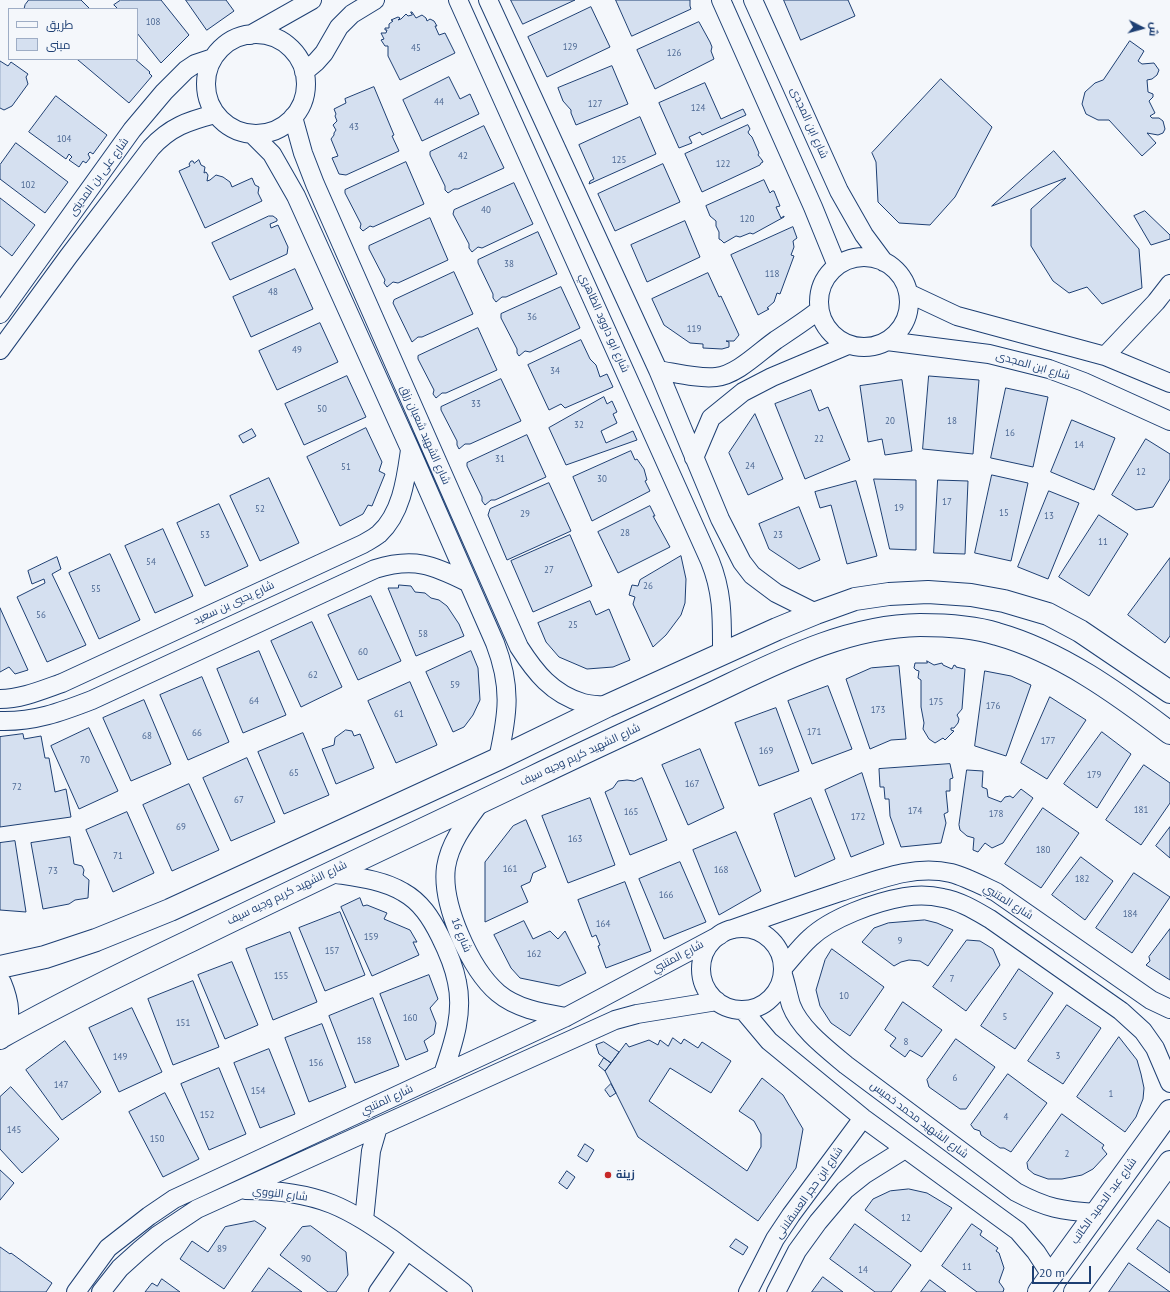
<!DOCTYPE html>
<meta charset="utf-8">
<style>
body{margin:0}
#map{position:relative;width:1170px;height:1292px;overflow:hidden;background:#f4f7fb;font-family:"PT Sans",Cairo,sans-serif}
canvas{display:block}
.legend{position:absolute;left:8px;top:8px;width:130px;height:52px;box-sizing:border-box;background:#f4f7fb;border:1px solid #9eadc5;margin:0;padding:5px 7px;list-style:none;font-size:12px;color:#1d3f73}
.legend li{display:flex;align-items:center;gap:8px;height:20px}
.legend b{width:20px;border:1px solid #9eadc5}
.north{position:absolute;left:1122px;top:8px;width:40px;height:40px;-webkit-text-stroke:3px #f4f7fb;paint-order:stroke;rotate:96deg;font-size:11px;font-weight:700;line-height:16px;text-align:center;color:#1d3f73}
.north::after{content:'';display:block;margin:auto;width:14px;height:18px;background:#1d3f73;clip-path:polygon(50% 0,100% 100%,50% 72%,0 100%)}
.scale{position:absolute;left:1032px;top:1266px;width:59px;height:18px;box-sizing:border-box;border:2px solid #1d3f73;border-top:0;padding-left:5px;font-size:12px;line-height:14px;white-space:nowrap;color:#1d3f73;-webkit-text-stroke:3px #f4f7fb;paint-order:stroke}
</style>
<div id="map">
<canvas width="1170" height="1292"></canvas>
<ul class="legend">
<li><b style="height:5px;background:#f4f7fb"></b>طريق</li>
<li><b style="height:11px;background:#d5e0f0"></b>مبنى</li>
</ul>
<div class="north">ش</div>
<div class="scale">20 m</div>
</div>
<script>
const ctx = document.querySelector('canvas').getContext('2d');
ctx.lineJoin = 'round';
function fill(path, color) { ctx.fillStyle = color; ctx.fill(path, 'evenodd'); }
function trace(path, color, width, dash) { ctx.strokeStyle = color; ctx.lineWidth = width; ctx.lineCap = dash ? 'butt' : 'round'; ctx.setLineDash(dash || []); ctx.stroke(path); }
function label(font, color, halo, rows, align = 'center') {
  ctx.font = font + ' "PT Sans",Cairo,sans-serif'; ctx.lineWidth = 3; ctx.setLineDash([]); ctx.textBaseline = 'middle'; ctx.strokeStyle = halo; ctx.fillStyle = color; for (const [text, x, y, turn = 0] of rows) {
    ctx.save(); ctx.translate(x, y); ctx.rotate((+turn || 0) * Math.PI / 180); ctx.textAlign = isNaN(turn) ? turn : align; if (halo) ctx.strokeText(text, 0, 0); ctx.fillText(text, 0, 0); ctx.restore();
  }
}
const building = new Path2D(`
 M29,0H81L89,8L88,9H24L25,5Z
 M121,0H161L189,35L161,63L137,33V9H118L114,5Z
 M186,0H226L234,11L207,30Z
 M511,0H575L523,24Z
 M616,0H690V6L691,9L632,36Z
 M784,0H848L855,16L801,40Z
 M591,7L610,47L547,77L528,37Z
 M411,12H412L416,18L422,15L426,18L427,21L430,19L434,21L437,26H435L439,35L445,33L455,53L400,80L388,56V46H385L381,40L384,39L381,33H386L387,30H385V28H389V24L393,21L391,20L398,17L400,18L398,20L401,19L406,14L408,16L412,15Z
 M699,22L710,42L712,47L711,51L714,59L655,89L637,50Z
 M1130,41L1144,51L1138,61L1142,64L1154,63L1159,70L1157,75L1152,79L1147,80L1148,92L1153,94V97L1149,101L1155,113L1150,116L1152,118H1159L1163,121L1165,129L1163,133L1158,135L1147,133L1156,143L1142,156L1109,120H1098L1086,114L1082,104L1085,92L1095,83L1103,80Z
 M79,59H135L150,72L149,73L152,76L129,103L78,60Z
 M0,61L8,66L11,62L28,74L26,77L28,84L12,106L4,110L0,108Z
 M612,66L628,104L576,125L571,113V110L563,101L558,88Z
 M449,77L460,99L470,94L479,114L422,141L403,100Z
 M941,79L992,127L955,197L930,225L899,223L878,202L876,162L872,153Z
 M705,83L721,119L743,109L746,115L702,135L700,132L689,137L692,143L679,148L659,103Z
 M374,87L394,135L392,136L399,151L346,175L339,174L332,158L338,156L331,139L334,135V133L336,130L333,125L337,121L335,116L336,114L334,109L346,103L345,99Z
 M56,96L107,135L93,154L90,152L88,154L90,158L86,163L83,161L79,167L69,160L72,157L69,154L66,159L29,132Z
 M640,117L656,154L589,184L590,181L594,179L579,145Z
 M748,125L750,129L748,132L749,134L752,137L759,153L758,155L762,160L763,162L761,163L760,165L702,192L685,154Z
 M484,126L504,168L458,189H454L448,193L445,190V186L430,155V152Z
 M16,143L68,182L45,213L0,179V165Z
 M1054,151L1139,249L1142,288L1102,304L1087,287L1069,293L1053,281L1031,246V209L1066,178L992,206Z
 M199,160L201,165L205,167L204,173L206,172L208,175L207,181L210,180L216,175L223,177L230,182L232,187L252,178L255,185L259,187L258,193L262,201L205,228L179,171L190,166L189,164L191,161H193L194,163Z
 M406,162L424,204L373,227L370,226L363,231L360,228L361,224L345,193V190Z
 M663,164L680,202L615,231L598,194Z
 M764,180L770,193L772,191H774L780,206L776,207L781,218L784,216V217L753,234L750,233L740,237L736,236L724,243L721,240L719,239V232L716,226V221L710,216L706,206Z
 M514,183L533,224L482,248L478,247L472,252L469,248V244L453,214L454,210Z
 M0,198L35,225L12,256L0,246Z
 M1145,211L1170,235V239L1151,245L1134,216Z
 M269,216H273L277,219V221L270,224L271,228L278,225L288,247L287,254L230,280L212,243Z
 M430,218L448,260L398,283L393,282L387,287L384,283L385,280L369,249V246Z
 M685,221L700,257L647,282L631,245Z
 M793,227L797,238L793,241L794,247L791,255L794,256L780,294L777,293L774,302L767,308L769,309L758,315L731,255Z
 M538,232L557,274L506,297H502L496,302L493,298V294L478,263V260Z
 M295,269L313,309L251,337L233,297Z
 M454,272L473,314L422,337H418L412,342L393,303L394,300Z
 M708,273L719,297L721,296L739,335L734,341H726L729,342V347L722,349L703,348V344L690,343L664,325L652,299Z
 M561,287L580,328L530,352L525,351L519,356L517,353V349L501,318V314Z
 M320,323L338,362L277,390L259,351Z
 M478,328L497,370L446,393H442L436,398L433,394L434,390L418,359V356Z
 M581,340L590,359L596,365L600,377L607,374L613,387L565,408L561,404L549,410L528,365Z
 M347,376L366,417L304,445L285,404Z
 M929,376L979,380L973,454L923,449Z
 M501,379L521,421L470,444H465L459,449L457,445V441L441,410V407Z
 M902,380L912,451L885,455L882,439L868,442L860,386Z
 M1006,388L1048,397L1033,467L991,458Z
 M811,390L819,411L828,407L850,460L805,479L775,404Z
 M604,397L607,404L612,401L617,412L613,414L617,423L601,431L606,443L633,431L637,440L566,465L549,428Z
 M755,414L783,479L748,495L729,453Z
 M1072,420L1115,438L1094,490L1051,472Z
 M366,428L382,462L379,471L385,474L372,506L368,505L363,514L340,526L307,457Z
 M252,429L256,436L243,443L239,436Z
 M527,435L546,477L495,500H491L485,505L482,501V497L467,466V463Z
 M1146,439L1170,454V479L1153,507L1136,510L1112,495Z
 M631,451L635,460L637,459L644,469L647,480L645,481L650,491L592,521L573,477Z
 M992,475L1028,483L1011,561L975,553Z
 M269,478L299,543L260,561L230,496Z
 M874,479L916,480V550L890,549Z
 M938,480L968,481L965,554L934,553Z
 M856,481L877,556L847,564L831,505L820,508L815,492Z
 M549,483L571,531L507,560L488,515L490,509Z
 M1049,491L1079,503L1048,579L1018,567Z
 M219,504L248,566L205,586L177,523Z
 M650,506L655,516H653L670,547L618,573L598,532Z
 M799,507L820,560L799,569L769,549L759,524Z
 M1099,515L1128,534L1089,596L1059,577Z
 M163,529L193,596L155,613L125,546Z
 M570,535L592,586L533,612L511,561Z
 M110,554L140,620L99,639L69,573Z
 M681,556L686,579L685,603L681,615L666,635L653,647L633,604L635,597L629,595L632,585L638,586L640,580Z
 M57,557L61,569L52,574L86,645L47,662L17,597L45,583L44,579L32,584L28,571Z
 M1170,558V636L1165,643L1128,615Z
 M399,585L411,586L415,592L425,593L431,598L439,600L447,606L459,624L464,636L416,656L388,588H398Z
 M371,596L401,661L358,680L328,615Z
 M590,601L596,615L609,609L630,660L613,667L587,669L559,657L546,642L538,623Z
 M0,608L28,670L15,674L9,667L0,672Z
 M312,622L342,687L301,707L271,641Z
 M259,651L286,715L243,733L217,669Z
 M471,651L478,668L480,700L473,715L464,727L453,732L426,672Z
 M927,661L934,665L942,663L943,665L952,669L954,665L956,666V667L965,669L962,709L957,715L959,719L958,723L954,728H951V730L954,731L945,740L943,738L935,743L929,739L923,729L924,723L921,707V680L918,678L919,671L916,670L914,668L915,663H927Z
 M899,666L906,739L891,740L870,749L846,679L871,668Z
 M985,671L1011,676L1031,685L1006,756L975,746Z
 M202,677L229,742L188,760L160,695Z
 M410,682L437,745L396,763L368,701Z
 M828,686L852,749L812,764L788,701Z
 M1050,697L1086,720L1047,779L1021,763Z
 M144,700L171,764L131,781L103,718Z
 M776,708L799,771L759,786L735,723Z
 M89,728L118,791L79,809L51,746Z
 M346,730L352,731L354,736L360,734L374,768L336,784L322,749L334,745L335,738Z
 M1102,732L1131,754L1097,808L1064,784Z
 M303,733L329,795L284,814L258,752Z
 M23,734L24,739L41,736L45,758H49L55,792L66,789L71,817L0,827V737Z
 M700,749L724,808L688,825L662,765Z
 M247,758L275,822L231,841L203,778Z
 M950,764L953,778L950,779V791H946L948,812L944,814L946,823L941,843L901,847L890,816L889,799H885L884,787H880L879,769Z
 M1144,765L1170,783V803L1141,845L1106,820Z
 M967,770L983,771L982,787L987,789L988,797L1001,802L1005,797L1010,796L1013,798L1021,789L1033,798L1003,843L992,848L985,843L978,852L973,850L974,838L967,836L960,830L959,825Z
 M862,773L884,844L851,857L825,790Z
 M642,778L667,840L630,855L605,792L613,788L618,781L627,780L634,781Z
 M189,784L219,850L172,871L143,805Z
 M590,798L615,865L568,883L542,816Z
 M811,798L835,859L795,877L774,814Z
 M1043,808L1079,833L1041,888L1005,864Z
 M127,812L154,873L113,892L86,830Z
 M526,820L546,867L533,873L530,882L521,886L528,902L485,922V862L513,826Z
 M1170,827V858L1156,846Z
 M736,832L761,891L719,915L693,850Z
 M70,837L74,864L82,866L84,870L83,875L89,880L88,898L75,900L69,904L43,909L31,843Z
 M15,841L26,912L0,910V843Z
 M1081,857L1113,881L1085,920L1052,895Z
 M680,862L706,922L664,939L639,879Z
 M1134,873L1170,897L1132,953L1096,928Z
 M625,882L651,951L606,968L598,946L600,945L596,935L592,937L578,900Z
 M360,898L363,906L367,905L387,913L384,919L410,930L417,942H413L419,955L372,976L341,907Z
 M340,912L365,975L325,991L299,928Z
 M925,920L937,923L953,930L928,966L920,961L909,960L901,962L894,966L862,942L874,928L888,923Z
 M524,921L533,939L550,931L558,939L565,931L586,973L559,986L520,978L511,968L494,935Z
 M1170,929V980L1146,965L1150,961L1149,957Z
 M290,932L317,1002L273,1020L246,949Z
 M967,940L980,941L993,949L1000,965L966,1011L933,987Z
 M832,949L884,987L850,1036L831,1023L820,1006L816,990L825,960Z
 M232,962L258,1025L225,1039L198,975Z
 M1019,969L1053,993L1015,1049L981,1026Z
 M429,975L438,999L430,1008L436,1023L434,1034L424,1041L428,1051L406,1060L380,994Z
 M193,981L219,1047L173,1065L148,999Z
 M373,998L399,1066L355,1083L329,1016Z
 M903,1002L942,1030L922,1057L910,1050L905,1057L890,1046L896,1038L885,1030Z
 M1067,1005L1101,1028L1063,1084L1028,1061Z
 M132,1008L162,1072L119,1092L89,1028Z
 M322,1024L346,1087L309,1102L285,1038Z
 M1119,1037L1137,1060L1141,1074L1144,1088L1143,1099L1136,1117L1125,1132L1077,1097Z
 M673,1038L681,1044L684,1039L698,1048L702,1042L731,1061L711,1093L670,1068L649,1101L747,1171L761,1147V1134L754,1121L739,1111L762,1078L783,1095L803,1129L796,1168L758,1221L638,1137L605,1071L626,1043L629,1047L649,1040L658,1045L660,1040L668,1046Z
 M956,1039L995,1067L966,1109H960L929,1087L927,1080Z
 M65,1041L101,1092L62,1120L26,1070Z
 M604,1042L619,1052L611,1063L599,1054L596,1045Z
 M269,1049L295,1114L260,1128L234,1063Z
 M604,1058L611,1063L605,1071L599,1066Z
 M219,1068L246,1134L209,1150L181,1084Z
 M1008,1074L1047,1103L1011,1152L1004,1148H1000L981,1135L980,1131L974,1129L971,1125Z
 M611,1084L616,1093L610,1097L605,1090Z
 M11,1087L59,1139L22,1173L0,1149V1097Z
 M165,1093L199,1159L163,1177L129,1112Z
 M1062,1114L1104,1145L1102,1148L1107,1154L1093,1169L1082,1175L1062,1179H1048L1034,1174L1028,1169L1027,1163Z
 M585,1144L594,1150L587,1162L578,1156Z
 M0,1170L14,1183L0,1200Z
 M567,1171L575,1177L567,1189L559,1183Z
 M909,1189L927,1193L952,1208L921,1252L865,1210L873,1199L890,1191Z
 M1158,1220L1170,1228V1273L1137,1249Z
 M255,1221L266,1228L224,1289L180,1259L192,1241L208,1252L225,1227Z
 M855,1224L911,1265L891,1292H875L830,1259Z
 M972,1224L982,1231L980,1235L998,1248L996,1251L999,1253L1004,1268L999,1282L1002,1286L1004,1289L1003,1292H977L942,1266Z
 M311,1226L346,1252L348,1275L336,1292H328L280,1255L302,1227Z
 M736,1239L748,1247L743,1255L730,1247Z
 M0,1247L10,1254L11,1253L52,1283L46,1292H0Z
 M1129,1263L1170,1292H1109Z
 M269,1268L302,1292H252Z
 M823,1277L843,1292H812Z
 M162,1279L180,1292H145L152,1283L157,1286Z
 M930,1280L946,1292H921Z`);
fill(building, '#d5e0f0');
trace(building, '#1d3f73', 1);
const street = new Path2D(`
 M458,0L710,561C723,593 722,619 722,653
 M488,0L658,370L720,519L742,562L752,575L776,593L816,613
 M721,0L813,207L837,266
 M753,0L839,191L864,235L884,262
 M206 84a50 50 0 1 1 100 0a50 50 0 1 1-100 0Z
 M250,35L312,0
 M304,72L316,62L324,53L339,27L352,14L375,0
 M293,117L303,153L315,184L519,647C535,672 552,694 583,703C590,705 599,705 607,706
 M253,135L272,154L296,196L410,449L495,643C512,687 508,714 498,759
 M819 302a45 45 0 1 1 90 0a45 45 0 1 1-90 0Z
 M908,293L957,316L1105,356L1170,383
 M0,314L132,130L164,92L186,70L195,64L213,58
 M887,341L989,354L1049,369L1084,382L1170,421
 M0,350L68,257L151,148C170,127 188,121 215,114
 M1105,356L1156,302L1170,284
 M658,370C676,373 699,379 716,377C737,375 759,352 776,340C791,330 805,321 819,310
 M694,458L711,418L743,392L772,377L848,345
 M0,699C21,699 42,690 62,683L363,544C368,541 374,538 379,534C402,513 406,478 410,450
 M0,721C34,722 61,712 92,700L375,569C414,557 433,565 467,582
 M480,803C466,822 450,842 446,867C441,904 470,969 498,993C517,1009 543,1013 566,1017
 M330,873C354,877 381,879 403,892C421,902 431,918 440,936C447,950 454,966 457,982C464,1014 453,1044 443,1074
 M701 969a41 41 0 1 1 82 0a41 41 0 1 1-82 0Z
 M733,929C769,916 804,904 840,892C875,881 913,864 951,873C966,877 981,885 996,892L1151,1000L1170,1009
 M783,968C792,958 800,947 810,938C831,918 875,902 904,897C917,895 930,895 943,898C960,901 976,911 990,919L1121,1011L1143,1031L1155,1048L1170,1083
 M783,975C786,984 788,995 791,1005C800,1029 827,1049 846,1065L1016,1192C1046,1208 1062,1211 1096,1213
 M743,1010L769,1041L863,1118L1018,1231L1036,1252L1051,1275
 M245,1190C275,1190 304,1193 332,1204C354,1213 373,1226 392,1239C416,1257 440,1274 463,1292
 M364,1220L371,1151L378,1127
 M76,1292L108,1248L149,1216L174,1199L566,1017L720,935
 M101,1292L120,1268L140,1250L158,1235L197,1209L378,1127L615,1020L637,1014L717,1001
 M378,1292L407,1250
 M748,1292L775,1239L791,1215L863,1118
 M776,1292L797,1251L818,1222L845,1190L865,1174L905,1149`);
const secondary = new Path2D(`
 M0,967L45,957L96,940L170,910L498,759L607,706L777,629L816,613L855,599L889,594L928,592L971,595L1004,601L1048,614L1080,631L1170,692
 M0,983C8,1002 11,1019 0,1038
 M1,1037C63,1002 127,971 192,940C304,885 418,832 531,778C589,750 648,723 706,696C774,664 844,626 920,625C942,625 975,627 997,634C1061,652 1117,693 1170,733
 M1039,1292L1170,1111
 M1075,1292L1170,1162`);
trace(street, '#1d3f73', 20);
trace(secondary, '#1d3f73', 24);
trace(street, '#f4f7fb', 18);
trace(secondary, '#f4f7fb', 22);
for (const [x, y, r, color] of [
 [608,1175,4,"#c62828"]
]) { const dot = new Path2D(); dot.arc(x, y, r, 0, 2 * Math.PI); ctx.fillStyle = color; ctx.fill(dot); trace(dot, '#f4f7fb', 1.5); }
label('9px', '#4b6792', null, [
 ["108",153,22],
 ["129",570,47],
 ["45",416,48],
 ["126",674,53],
 ["44",439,102],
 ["127",595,104],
 ["124",698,108],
 ["43",354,127],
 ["104",64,139],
 ["42",463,156],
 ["125",619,160],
 ["122",723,164],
 ["102",28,185],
 ["40",486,210],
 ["120",747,219],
 ["38",509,264],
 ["118",772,274],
 ["48",273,292],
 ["36",532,317],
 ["119",694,329],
 ["49",297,350],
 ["34",555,371],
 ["33",476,404],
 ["50",322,409],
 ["20",890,421],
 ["18",952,421],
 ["32",579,425],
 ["16",1010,433],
 ["22",819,439],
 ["14",1079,445],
 ["31",500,459],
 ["24",750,466],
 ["51",346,467],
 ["12",1141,472],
 ["30",602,479],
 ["17",947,502],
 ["19",899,508],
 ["52",260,509],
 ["15",1004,513],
 ["29",525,514],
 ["13",1049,516],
 ["28",625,533],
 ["53",205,535],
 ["23",778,535],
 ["11",1103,542],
 ["54",151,562],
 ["27",549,570],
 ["26",648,586],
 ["55",96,589],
 ["56",41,615],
 ["25",573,625],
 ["58",423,634],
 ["60",363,652],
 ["62",313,675],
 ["59",455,685],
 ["64",254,701],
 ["175",936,702],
 ["176",993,706],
 ["173",878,710],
 ["61",399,714],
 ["171",814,732],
 ["66",197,733],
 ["68",147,736],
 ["177",1048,741],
 ["169",766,751],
 ["70",85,760],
 ["65",294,773],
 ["179",1094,775],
 ["167",692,784],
 ["72",17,787],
 ["67",239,800],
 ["181",1141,810],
 ["174",915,811],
 ["165",631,812],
 ["178",996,814],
 ["172",858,817],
 ["69",181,827],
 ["163",575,839],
 ["180",1043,850],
 ["71",118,856],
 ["161",510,869],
 ["168",721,870],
 ["73",53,871],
 ["182",1082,879],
 ["166",666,895],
 ["184",1130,914],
 ["164",603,924],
 ["159",371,937],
 ["9",900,941],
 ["157",332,951],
 ["162",534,954],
 ["155",281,976],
 ["7",952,979],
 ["10",844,996],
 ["5",1005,1017],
 ["160",410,1018],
 ["151",183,1023],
 ["158",364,1041],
 ["8",906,1042],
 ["3",1058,1056],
 ["149",120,1057],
 ["156",316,1063],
 ["6",955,1078],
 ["147",61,1085],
 ["154",258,1091],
 ["1",1111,1094],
 ["152",207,1115],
 ["4",1006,1117],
 ["145",14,1130],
 ["150",157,1139],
 ["2",1067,1154],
 ["12",906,1218],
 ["89",222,1249],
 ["90",306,1259],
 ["11",967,1267],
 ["14",863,1270]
]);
label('11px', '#1d3f73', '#f4f7fb', [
 ["شارع ابن المجدى",809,123,66],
 ["شارع على بن المدينى",99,177,-54],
 ["شارع ابو داوود الظاهري",604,323,66],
 ["شارع ابن المجدى",1033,366,16],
 ["شارع الشهيد شعبان رزق",425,435,66],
 ["شارع يحيي بن سعيد",234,603,-25],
 ["شارع الشهيد كريم وجيه سيف",580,755,-25],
 ["شارع الشهيد كريم وجيه سيف",287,893,-26],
 ["شارع المتنبي",1008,902,32],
 ["شارع 16",461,935,68],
 ["شارع المتنبي",678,957,-28],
 ["شارع المتنبي",387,1100,-25],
 ["شارع الشهيد محمد خميس",919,1120,37],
 ["شارع ابن حجر العسقلانى",809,1193,-55],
 ["شارع النووي",280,1194,7],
 ["شارع عبد الحميد الكاتب",1104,1201,-54]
]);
label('bold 11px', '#1d3f73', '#f4f7fb', [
 ["زينة",616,1175]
], 'left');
</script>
